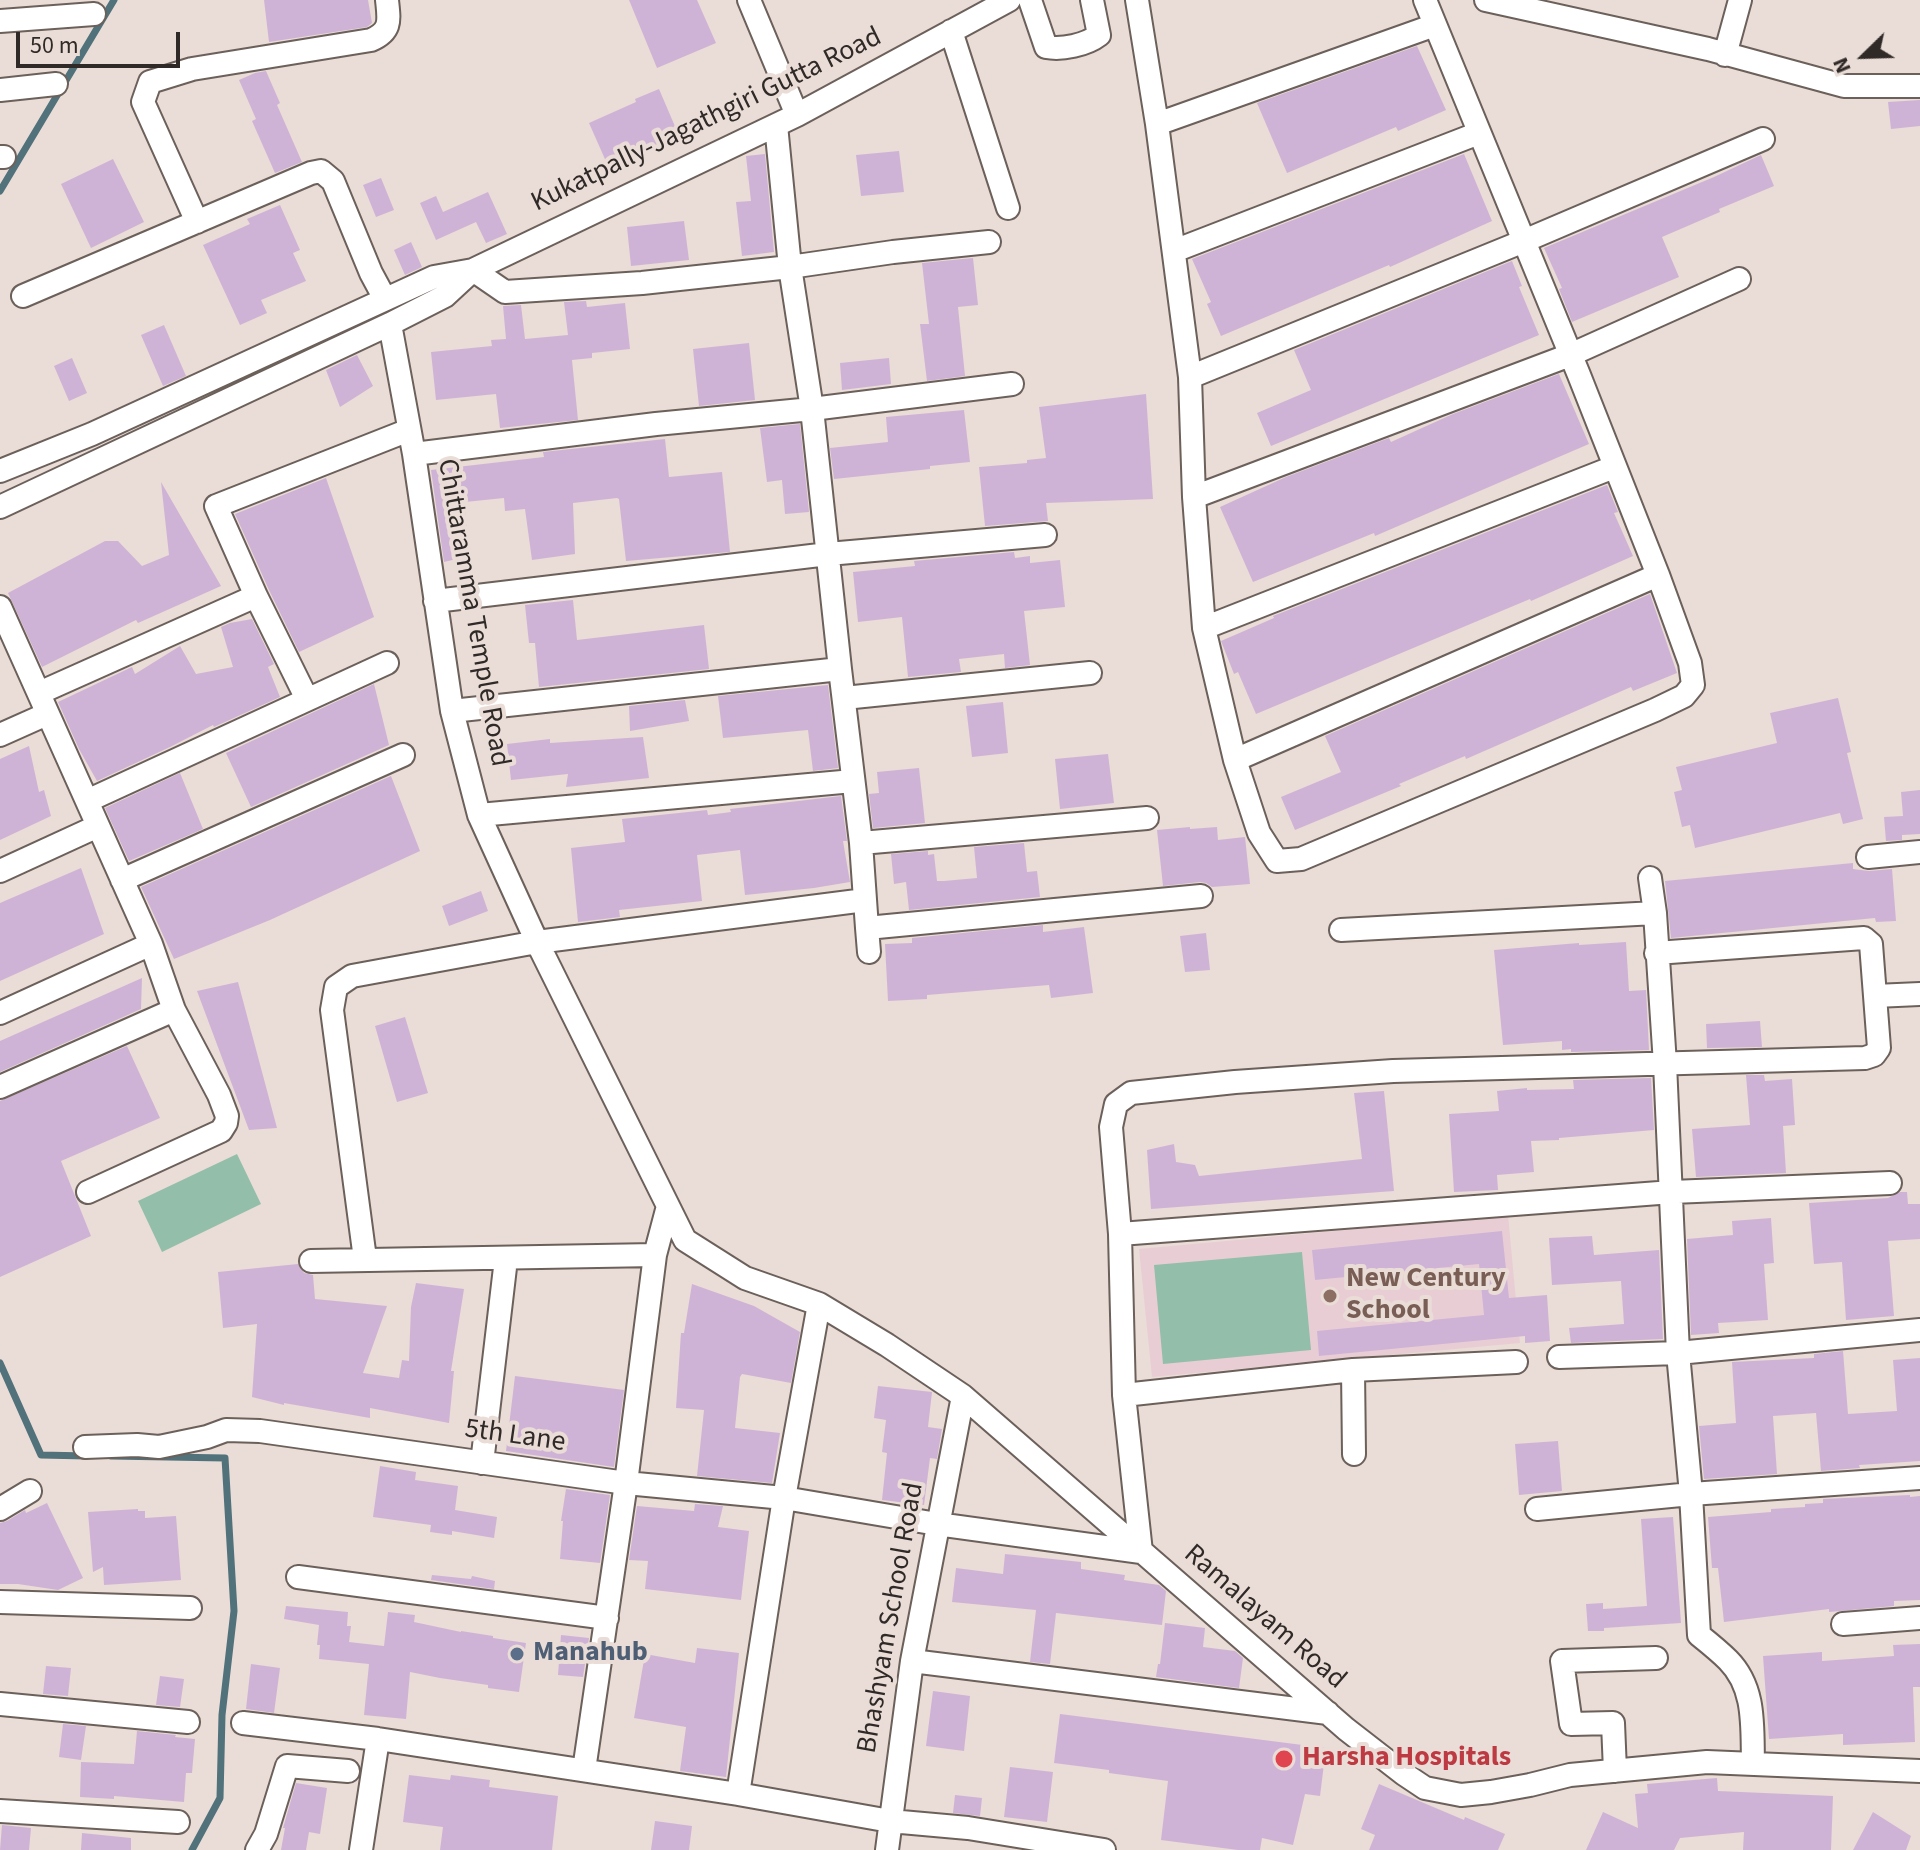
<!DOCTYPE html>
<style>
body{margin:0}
#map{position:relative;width:1920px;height:1850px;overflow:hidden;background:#eadcd6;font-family:"Source Sans 3",sans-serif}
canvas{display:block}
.north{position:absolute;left:1824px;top:16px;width:80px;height:80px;-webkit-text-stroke:6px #eadcd6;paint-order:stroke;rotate:247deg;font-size:22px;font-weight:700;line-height:32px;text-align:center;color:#2f2a27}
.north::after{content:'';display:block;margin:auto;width:28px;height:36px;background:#2f2a27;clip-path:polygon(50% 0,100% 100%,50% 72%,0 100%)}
.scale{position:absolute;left:16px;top:32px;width:164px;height:36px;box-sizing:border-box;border:4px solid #2f2a27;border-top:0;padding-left:10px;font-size:24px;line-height:28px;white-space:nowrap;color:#2f2a27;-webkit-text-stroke:6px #eadcd6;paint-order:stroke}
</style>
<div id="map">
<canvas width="1920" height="1850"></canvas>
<div class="north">N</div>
<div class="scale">50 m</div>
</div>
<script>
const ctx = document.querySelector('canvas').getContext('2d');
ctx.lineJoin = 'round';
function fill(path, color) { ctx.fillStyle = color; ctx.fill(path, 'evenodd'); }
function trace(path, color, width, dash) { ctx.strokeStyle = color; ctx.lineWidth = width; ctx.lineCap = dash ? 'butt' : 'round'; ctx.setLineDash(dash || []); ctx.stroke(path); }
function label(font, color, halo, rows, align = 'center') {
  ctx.font = font + ' "Source Sans 3",sans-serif'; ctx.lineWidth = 8; ctx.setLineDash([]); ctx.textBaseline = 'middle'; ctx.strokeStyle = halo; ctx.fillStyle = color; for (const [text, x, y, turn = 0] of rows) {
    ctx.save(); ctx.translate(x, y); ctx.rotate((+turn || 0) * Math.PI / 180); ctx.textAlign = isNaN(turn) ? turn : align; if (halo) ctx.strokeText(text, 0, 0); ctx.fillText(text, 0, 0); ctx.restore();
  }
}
fill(new Path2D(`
 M1508,1215L1520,1343L1152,1377L1139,1249Z`), '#e8ced4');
fill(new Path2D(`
 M237,1154L261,1204L162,1252L138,1201Z
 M1302,1252L1311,1350L1163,1364L1154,1265Z`), '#93bfaa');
trace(new Path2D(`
 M0,191L114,0
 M0,1363L41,1455L87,1456
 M111,1456L225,1458L234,1611L222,1715L220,1798L192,1850`), '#51717b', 7);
fill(new Path2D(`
 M264,0H368L372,23L367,27L269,42Z
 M629,0H697L716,43L657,68Z
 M1417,46L1446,110L1398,131L1396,127L1287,173L1257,103Z
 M266,71L280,103L277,105L302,162L275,173L252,121L256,119L239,80L255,73Z
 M659,89L680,138L638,156L640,162L612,175L589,123L636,102L635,99Z
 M1920,100V126L1891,129L1888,102Z
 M899,151L904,192L861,196L856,155Z
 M765,154L774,252L742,256L736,202L751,201L746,156Z
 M1464,154L1492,221L1390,267L1389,265L1221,336L1207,304L1211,302L1192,259Z
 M1761,155L1774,186L1719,209L1720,212L1662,237L1679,277L1572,322L1559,289L1562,288L1544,248L1714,177Z
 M113,159L144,222L91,248L61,184Z
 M381,178L394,210L376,217L363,185Z
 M488,192L507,234L486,243L476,222L436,240L420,203L436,196L443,212Z
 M280,205L300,250L293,253L306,281L261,300L267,313L240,325L203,245L250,224L247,219Z
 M684,221L689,260L631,266L627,227Z
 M411,242L422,267L405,275L394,250Z
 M973,258L978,305L958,307L965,376L927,381L920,324H929L922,263Z
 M1512,261L1522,286L1519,287L1539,335L1271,446L1257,413L1311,390L1294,350Z
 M586,301L587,307L625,303L630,349L592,353V358L572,360L578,420L500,428L496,394L436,400L431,352L492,346L491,340L506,339L503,306L521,305L525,339L568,335L564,302Z
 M164,325L186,376L163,386L141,335Z
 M749,343L755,400L699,406L693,349Z
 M357,355L373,386L340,407L326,370Z
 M72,358L87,393L69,401L54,366Z
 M889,358L891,384L842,390L840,363Z
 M1559,374L1589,444L1375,536L1374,533L1253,582L1220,507L1286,477L1389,438L1391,442L1453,414Z
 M1146,394L1153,499L1046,503L1048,521L985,526L979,467L1027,463V460L1046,458L1039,407Z
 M964,410L970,462L930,466V469L834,479L830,448L888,442L886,417Z
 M800,424L809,512L785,514L782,480L767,482L760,428Z
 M665,439L669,477L722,472L730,552L626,561L619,499L617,498L573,503L575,554L532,560L525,509L505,511L504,498L465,502L469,556L444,562L431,470L544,457L543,452Z
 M326,478L374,617L299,652L269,590L235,514Z
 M161,482L221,586L138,623L136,620L42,667L8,593L105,541H118L142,566L169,555Z
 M1607,485L1618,512L1614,513L1633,556L1531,601L1530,599L1256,714L1238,672L1234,674L1221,641L1274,618L1273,616Z
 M1014,552L1015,558L1030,556V563L1060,560L1065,607L1024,611L1030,665L1005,668L1004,654L959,659L961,672L908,677L902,617L858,622L853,572L915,566L914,561Z
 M1650,594L1677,673L1633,691L1631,687L1466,759L1465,756L1399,784L1401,786L1295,830L1281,797L1341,772L1325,736Z
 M573,600L577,640L704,625L709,669L539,687L535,643H529L525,605Z
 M252,619L274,664L268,667L280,697L214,727L213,725L170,747L97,781L79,749L58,702L132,667L135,674L180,646L196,674L233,667L221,627L230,623Z
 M374,684L389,745L251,807L226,753Z
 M828,685L838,768L813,771L808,730L723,738L718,696Z
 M1838,698L1851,752L1847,753L1863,819L1843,824L1840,813L1695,848L1690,825L1682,827L1674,792L1682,790L1676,767L1777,743L1770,713Z
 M685,700L689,721L630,731L629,706Z
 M1003,702L1008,753L972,757L966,706Z
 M643,737L649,778L566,787L568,774L511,780L507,744L550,739V743Z
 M29,746L39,792L44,790L51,816L0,840V759Z
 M1108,754L1114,803L1060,809L1055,759Z
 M919,768L925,823L873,828L869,794L879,793L877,772Z
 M180,773L203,829L129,861L105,808Z
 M391,776L420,851L270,920L174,959L141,887Z
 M1920,790V834L1902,835V840L1886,841L1884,817L1903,816L1901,792Z
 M841,796L847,841H843L850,882L814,888L745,895L740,850L697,855L702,901L619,910L620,917L578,922L571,848L625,842L622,819L707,810L708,815L731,812L730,809Z
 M1190,827V829L1217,827L1218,840L1245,837L1250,884L1212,887L1206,883L1200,882L1163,886L1157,830Z
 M1024,843L1027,872L1037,871L1040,897L909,910L906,882L894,884L891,854L928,851V855L934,854L937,881H944L977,878L974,847Z
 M1853,863V869L1869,871L1892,869L1896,921L1876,922L1875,918L1671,938L1665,881Z
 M81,868L104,934L0,981V903Z
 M481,891L488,911L449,926L442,906Z
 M1043,925V932L1084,927L1093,993L1051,998L1049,985L927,995V999L888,1001L885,944L912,943V938Z
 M1206,933L1210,970L1185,972L1180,936Z
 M1626,942L1629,991L1646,990L1649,1050L1571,1052V1049L1562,1050V1041L1503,1045L1494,950L1579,943V945Z
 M142,978L141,1009L0,1072V1041Z
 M238,982L277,1128L249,1130L197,991Z
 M405,1017L428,1093L397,1102L375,1026Z
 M1760,1021L1762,1047L1707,1048L1706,1024Z
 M127,1046L160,1118L61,1161L91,1236L0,1277V1101Z
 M1746,1075H1764L1765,1081L1792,1079L1795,1125L1783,1126L1786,1173L1696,1177L1692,1129L1750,1125Z
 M1651,1078L1654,1130L1559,1138V1140L1531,1141L1534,1172L1497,1175L1498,1190L1454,1192L1449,1114L1499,1111L1497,1091L1527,1088V1090L1574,1089L1573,1080Z
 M1384,1091L1394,1191L1151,1209L1147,1150L1174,1144L1176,1162L1195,1165L1199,1176L1362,1159L1354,1093Z
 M1900,1192H1907L1908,1204H1920V1239L1888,1241L1894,1316L1846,1320L1842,1262L1814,1264L1809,1203L1888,1198Z
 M1771,1218L1774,1263L1764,1264L1768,1320L1718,1323L1719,1333L1691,1335L1687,1239L1733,1235L1732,1221Z
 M1502,1231L1509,1298L1547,1295L1550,1341L1525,1343V1336L1319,1356L1317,1331L1484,1315L1479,1264L1315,1280L1312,1250Z
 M1592,1236L1594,1255L1659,1250L1663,1339L1571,1343L1569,1328L1624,1324L1621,1281L1552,1285L1549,1238Z
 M298,1264L304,1273L313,1275L315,1299L387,1306L363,1373L399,1378L402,1360L409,1361L411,1307L416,1283L464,1289L451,1371H454L449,1423L370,1408V1418L284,1403V1405L252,1397L257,1324L223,1328L218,1272Z
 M692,1284L754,1306L800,1332L791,1383L742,1374L740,1377L735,1428L780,1433L772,1483L697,1476L704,1410L676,1408L681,1333H684Z
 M1843,1351L1848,1414L1897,1411L1893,1360L1920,1358V1461L1859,1465L1860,1468L1821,1471L1816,1413L1773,1416L1777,1474L1704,1479L1699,1426L1736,1423L1732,1362L1814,1358V1354Z
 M515,1376L624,1390L614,1467L506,1451Z
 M878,1386L932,1392L928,1427L942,1429L937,1459L930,1458L924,1505L882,1500L887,1453L882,1452L886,1420L874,1418Z
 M1558,1441L1562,1491L1519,1495L1515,1444Z
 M380,1466L416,1472L415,1480L458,1486L455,1510L497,1517L494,1538L452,1531V1535L430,1532L431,1525L373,1517Z
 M566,1489L610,1495L600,1563L560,1559L563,1521H561Z
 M1910,1495V1497L1920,1496V1600L1894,1601V1606L1829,1612V1609L1724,1622L1718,1568H1712L1708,1517L1771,1512V1509L1805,1507V1504L1823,1503V1499Z
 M47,1503L83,1578L58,1590L18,1584H0V1523L7,1521L25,1510L26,1513Z
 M695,1504L723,1506L718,1527L749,1531L741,1600L645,1589L648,1561L629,1560L637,1506L694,1511Z
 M138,1509V1511H145V1518L176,1516L181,1580L104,1585L103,1567L93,1572L88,1512Z
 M1673,1517L1681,1623L1604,1628V1631H1588L1586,1604L1603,1603V1609L1647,1606L1641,1519Z
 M1005,1554L1081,1562V1569L1125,1575L1124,1580L1159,1585L1166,1591L1162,1625L1056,1613L1050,1664L1030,1662L1036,1610L952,1602L956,1568L1003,1574Z
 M432,1575L471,1579L472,1576L495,1581L494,1589L431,1580Z
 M286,1606L348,1612L347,1626H351L349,1642L384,1646L388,1612L415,1615L414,1622L461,1632V1631L493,1636V1638L526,1643L519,1692L488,1688V1685L440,1678L410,1672L406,1719L364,1715L369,1664L319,1659L320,1645H317L319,1625L284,1619Z
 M1165,1623L1205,1628L1203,1647L1235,1651L1243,1658L1239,1688L1156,1677L1158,1664H1160Z
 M561,1635L589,1638L583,1677L558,1675Z
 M1920,1644V1687H1913L1915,1742L1843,1745V1734L1769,1739L1763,1656L1822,1652V1661L1894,1656L1893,1645Z
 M697,1648L739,1653L726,1777L680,1771L686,1727L634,1718L645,1654L695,1663Z
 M251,1664L280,1668L274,1713L246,1709Z
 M46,1666L71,1668L68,1696L43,1694Z
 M160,1676L184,1679L180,1707L156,1705Z
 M933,1691L970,1696L964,1751L926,1746Z
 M1060,1714L1326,1748L1320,1796L1305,1794L1293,1845L1262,1838L1260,1850H1238L1161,1840L1168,1781L1109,1773V1770L1054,1763Z
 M63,1724L86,1726L81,1760L59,1757Z
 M137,1731L176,1735L175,1737L195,1739L192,1773H186L184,1802L114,1796V1799L80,1797L81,1762L134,1764Z
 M1010,1767L1053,1772L1047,1822L1004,1817Z
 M409,1775L450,1780L451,1775L490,1780L489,1787L558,1796L552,1850H440L443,1827L403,1822Z
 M1717,1778L1718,1791L1833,1796L1831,1850H1743L1744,1832L1680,1838L1674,1850H1586L1603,1812L1638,1828L1635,1794L1648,1793L1647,1784Z
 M296,1783L327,1788L320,1834L309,1832L306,1850H281L285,1828H283Z
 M1379,1784L1464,1820L1465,1817L1505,1834L1498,1850H1369L1375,1835L1361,1829Z
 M955,1795L982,1798L980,1816L953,1813Z
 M1873,1812L1911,1836L1906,1850H1853Z
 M655,1821L692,1826L689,1850H651Z
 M2,1825L31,1828L29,1850H0Z
 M82,1833L131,1838V1850H81Z`), '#cfb3d6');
const minor = new Path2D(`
 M749,0L797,115
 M1030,0L1046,47C1062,50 1086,45 1099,35L1092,0
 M1137,0L1157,124
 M1425,0L1579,375L1658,575L1690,663L1693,685L1684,696L1655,710L1301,859L1277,861L1259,833L1235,760L1204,628L1194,497L1190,377L1157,124L1435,25
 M1486,0L1708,49L1844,86H1920
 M0,21L94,14
 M951,31L1008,208
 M1725,55L1740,0
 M0,90L56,84
 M776,125L790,267L812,409L840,669L861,843L867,928L1201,896
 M0,157H4
 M197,222L143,102L150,82L192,69L371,40C392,31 389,20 387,0
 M1174,251L1479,133
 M473,270L505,292L642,283L790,267L893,252L989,242
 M23,296L311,173L321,171L333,181L371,273L385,299
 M390,324L414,454L452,711L479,815L537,942L685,1240L745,1278L819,1304L887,1345L963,1396L1346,1729L1404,1774L1425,1788L1461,1795L1491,1792L1530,1785L1570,1775L1707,1762L1920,1771
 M1190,377L1524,241L1763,139
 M414,454L656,424L812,409L1012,384
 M0,471L92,434L434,277L473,270L797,115L1009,0
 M1194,497L1570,355L1739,279
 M0,507L390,324L445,296L472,271
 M435,601L828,554L1045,535
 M0,607L151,944L174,1010L219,1095L227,1116L226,1123L221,1131L88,1192
 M1204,628L1614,467
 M39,693L256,596
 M844,698L1090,673
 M307,699L256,596L216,506L409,430
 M452,711L840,669
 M0,735L47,714
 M1235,760L1658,575
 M87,801L387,663
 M479,815L853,781
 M861,843L1147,818
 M1868,857L1920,852
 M0,871L98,826
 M1650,878L1655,913L1665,1064L1678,1353L1691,1494L1699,1635C1709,1643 1719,1651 1728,1660C1756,1688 1752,1727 1753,1763
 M122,880L403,755
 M867,928L869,952
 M1341,930L1655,913
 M1875,996L1920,994
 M0,1013L151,944
 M0,1087L174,1010
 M1120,1234L1672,1192L1890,1183
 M365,1259L332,1010L336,987L352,976L537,942L865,900
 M311,1261L655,1255
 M1559,1357L1678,1353L1920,1330
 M1353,1370L1354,1454
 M1124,1395L1353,1370L1516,1362
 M85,1447L137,1445L159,1447L207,1437L226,1430L260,1431L626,1483L784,1498L937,1524L1141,1552L1124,1395L1120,1234L1111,1127L1116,1104L1131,1093L1235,1082L1393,1071L1865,1058L1874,1055L1879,1048L1871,944L1864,938L1656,953
 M482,1463L506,1259
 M0,1509L30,1491
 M1537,1509L1691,1494L1920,1478
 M298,1577L607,1618
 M0,1602L190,1608
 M1843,1624L1920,1618
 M912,1661L1328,1713
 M0,1704L188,1722
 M243,1723L378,1739L738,1794L890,1821L968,1828L1104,1850
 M584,1770L626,1483L655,1255L668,1206
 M1615,1771L1613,1723L1571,1724L1562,1661L1656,1658
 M738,1794L784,1498L819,1304
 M0,1811L178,1822
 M257,1850L266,1834L287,1766L348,1771
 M361,1850L378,1739
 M887,1850L912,1661L963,1396`);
trace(minor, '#6c605a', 26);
trace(minor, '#fff', 22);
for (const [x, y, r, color] of [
 [1330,1296,8,"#8d6e63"],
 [517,1654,8,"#5c6f8a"],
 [1284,1759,10,"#e0444e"]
]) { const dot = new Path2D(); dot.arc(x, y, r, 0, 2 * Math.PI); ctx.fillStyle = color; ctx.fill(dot); trace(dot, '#eadcd6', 3); }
label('28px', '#2f2a27', '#eadcd6', [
 ["Kukatpally-Jagathgiri Gutta Road",707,121,-26],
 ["Chittaramma Temple Road",472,613,80],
 ["5th Lane",515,1437,8],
 ["Bhashyam School Road",892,1618,-80],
 ["Ramalayam Road",1264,1618,41]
]);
label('bold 28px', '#785e54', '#eadcd6', [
 ["New Century",1346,1280],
 ["School",1346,1312]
], 'left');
label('bold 28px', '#4e5e75', '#eadcd6', [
 ["Manahub",533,1654]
], 'left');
label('bold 28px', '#be3a42', '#eadcd6', [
 ["Harsha Hospitals",1302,1759]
], 'left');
</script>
